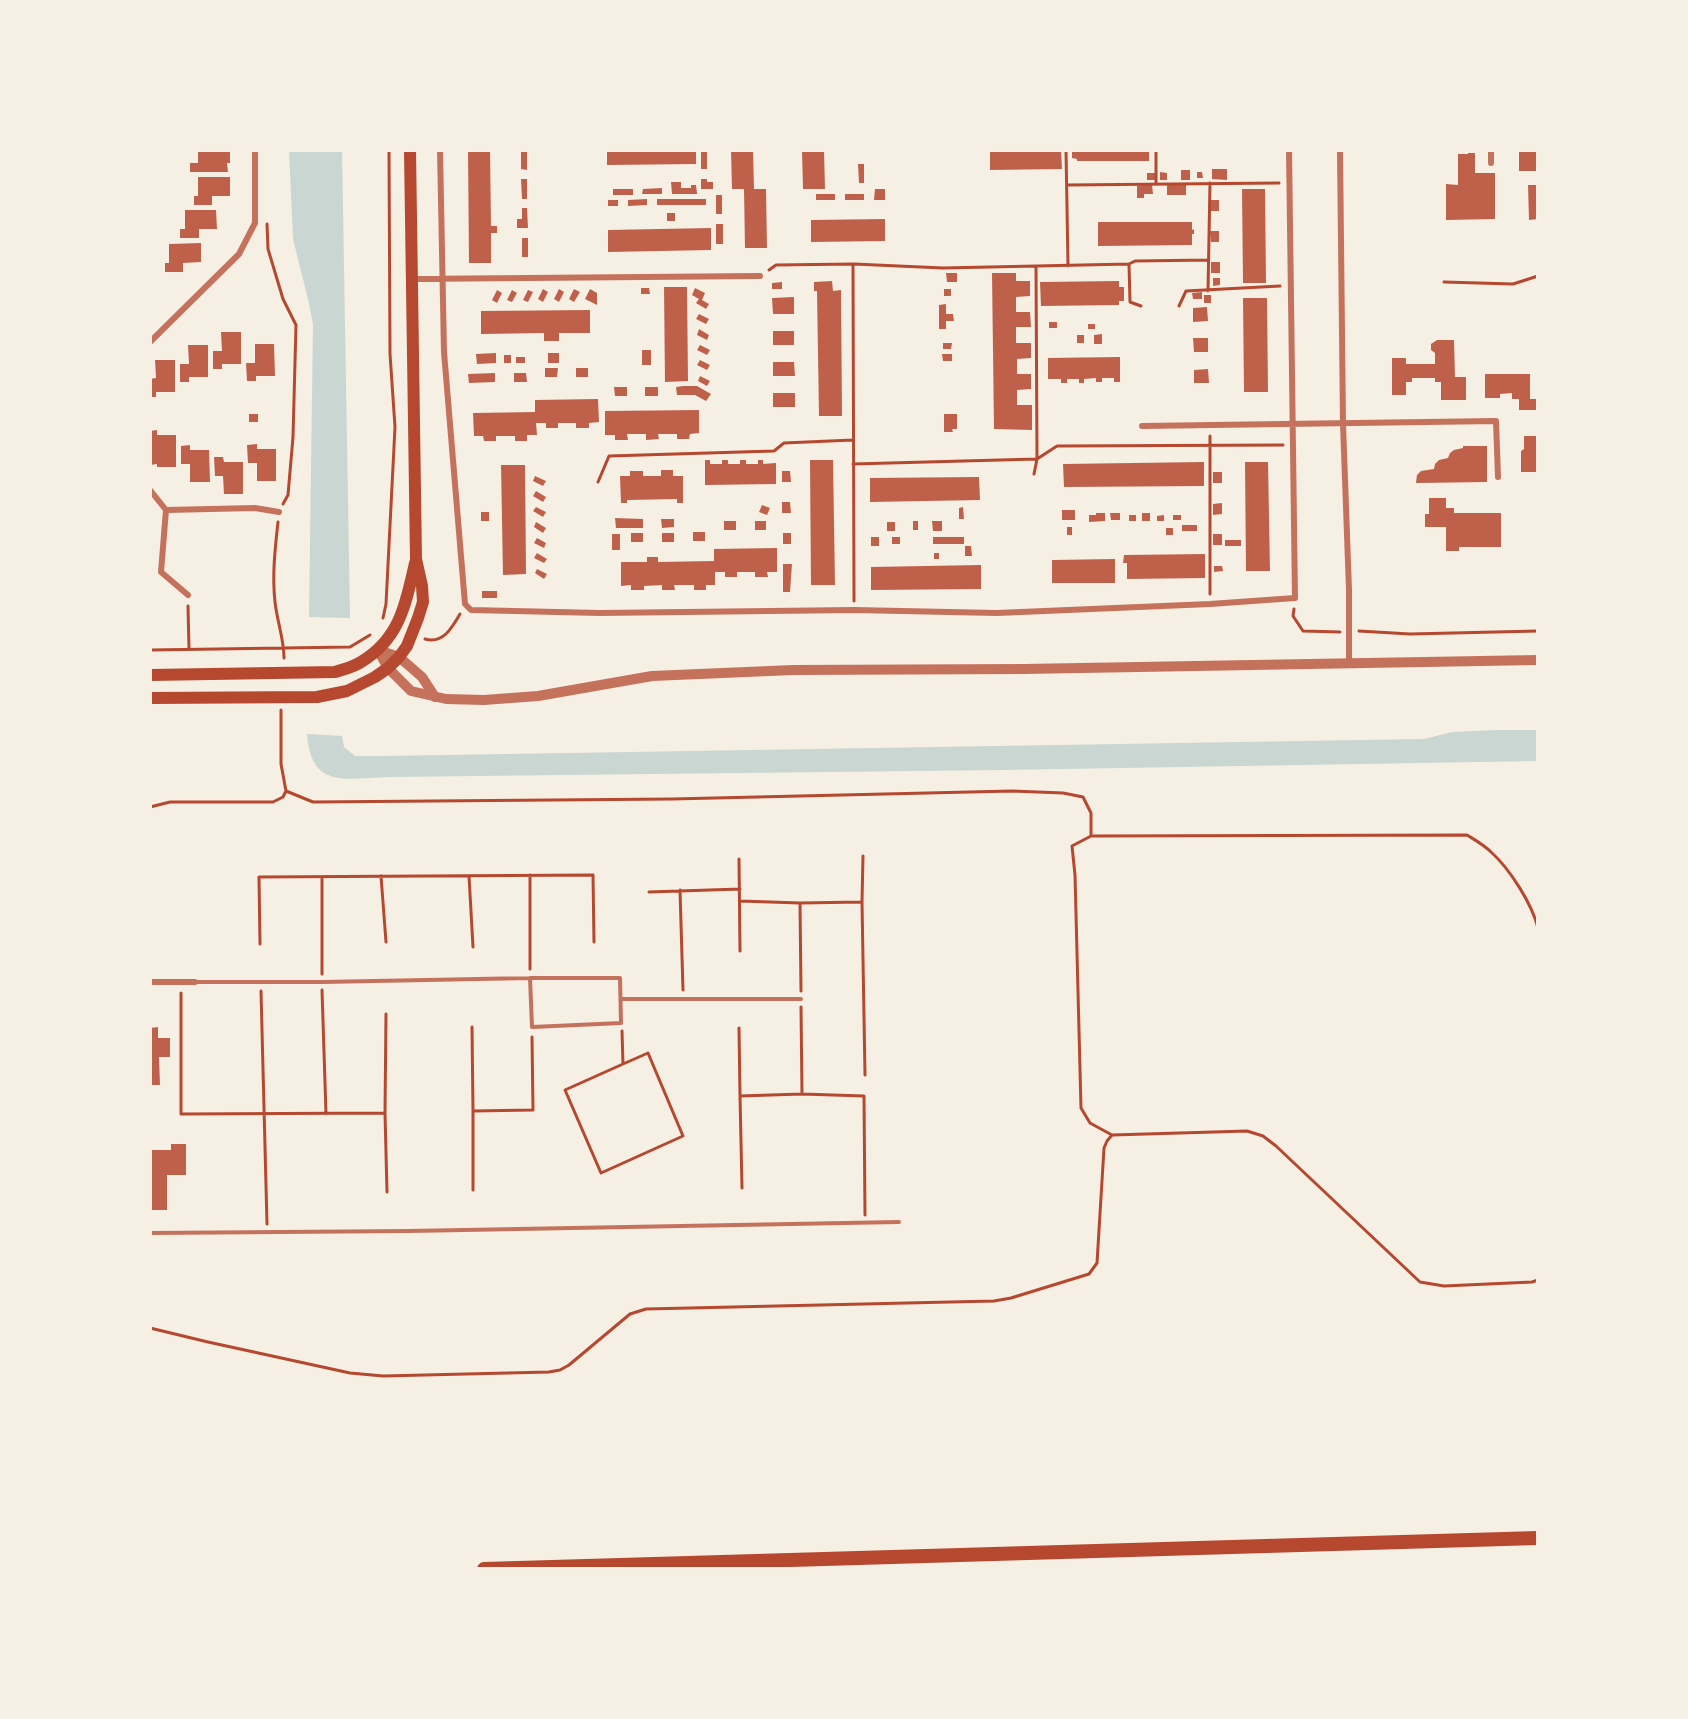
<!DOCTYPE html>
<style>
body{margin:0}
#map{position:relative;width:1688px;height:1719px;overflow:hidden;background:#f6efe4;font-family:Lato,sans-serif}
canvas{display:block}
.frame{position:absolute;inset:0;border:152px solid #f6efe4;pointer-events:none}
</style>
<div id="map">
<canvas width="1688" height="1719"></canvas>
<div class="frame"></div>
</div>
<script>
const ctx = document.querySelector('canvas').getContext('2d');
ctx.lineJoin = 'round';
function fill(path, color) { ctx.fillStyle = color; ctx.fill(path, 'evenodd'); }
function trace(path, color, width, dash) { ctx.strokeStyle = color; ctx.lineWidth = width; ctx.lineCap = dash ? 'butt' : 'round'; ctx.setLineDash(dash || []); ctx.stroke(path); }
fill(new Path2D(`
 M289,150H342L350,618L309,617L313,324L308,299L293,239Z
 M1498,730H1538V761L1003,770L389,777C346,778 311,790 307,734L342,736L344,747L355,756H385L1424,739L1452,732Z`), '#c9d6d2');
fill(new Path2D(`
 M198,150H230V163H227L228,172H190V163H198Z
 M468,150H490L491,226H497V233H491V263H469Z
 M521,150H527V170L521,169Z
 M607,150H696V164L607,165Z
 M701,150H707V169H701Z
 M731,150H753L754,189H766L767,248H745L744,189H732Z
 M802,150H824L825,189H803Z
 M990,150H1061L1062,169L990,170Z
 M1072,150H1149V161H1077V159L1072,158Z
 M1519,150H1538V171H1519Z
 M1468,153H1475V173H1495V219L1446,220V184L1458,185V154H1468Z
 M858,164H864V183H859Z
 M1212,169H1227V180L1212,179Z
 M1181,170H1190V180H1181Z
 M1160,172L1167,173V180H1160Z
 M1197,172H1202L1203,178H1197Z
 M1147,173H1155V180H1147Z
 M198,177H230V196H212V205H194V196H198Z
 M521,179H527V199H522Z
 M701,179H707V182H713V189H701Z
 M671,182H681V188H691V185H696L697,194H672Z
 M1145,185H1152L1153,194H1144V198H1137V186Z
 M1167,185H1186V195H1167Z
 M1528,185H1538V219L1529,220Z
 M662,188V194H642L643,189Z
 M613,189H633V195H613Z
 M875,189H885V200H874Z
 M1242,189H1265L1266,283H1243Z
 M816,194H835V200H816Z
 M845,194H864V200H845Z
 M716,195H722V214H716Z
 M647,199V205L628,206V200Z
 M657,199H706V205H657Z
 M608,200H618V206H608Z
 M1210,200H1219V211H1210Z
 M522,208H527L528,228H517V219H522Z
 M185,210H216L217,229H199V238H180V229H185Z
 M667,213H675V221H667Z
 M885,219V241L811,242V220Z
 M1098,222H1192V230L1194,229V234H1192V245L1098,246Z
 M716,224H723V244H716Z
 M711,228V250L608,252V230Z
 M1210,231H1219V242H1211Z
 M522,238H528V257H522Z
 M201,243V262L183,263V272H165V263H169V244Z
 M1211,262H1220V273H1211Z
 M946,273H957V282H947Z
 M992,273H1016V281H1030V296L1016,297V312H1030L1031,327H1016V343H1031V358L1017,359V374H1031V389L1017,390V405H1032V430L994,429Z
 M1213,278H1220V285L1213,286Z
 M832,281L833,291L841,290L842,416H819L817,291H814V282Z
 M1119,281V287H1124V301H1119V305L1041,306L1040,282Z
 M782,282V289H772V283Z
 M664,287H687L688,381L665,382Z
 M641,288H649L650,294H641Z
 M695,288L705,293L702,300L709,304L706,309L696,303L699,299L692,295Z
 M543,289L548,292L543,302L538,299Z
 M559,289L564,292L559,302L554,299Z
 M574,289L580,292L574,302L569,299Z
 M590,289L597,293V305L585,299Z
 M944,289H951V296H944Z
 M497,290L502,293L497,303L492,300Z
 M512,290L517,293L512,302L507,300Z
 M528,290L533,292L528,302L523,300Z
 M1202,292V299H1193L1192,293Z
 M1204,295H1211V303H1204Z
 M794,297V314H773L772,298Z
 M1243,298H1267L1268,392H1244Z
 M946,304V314H953L954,321H946V329H939V305Z
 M1207,307L1208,321L1193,322V308Z
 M590,310V333H559V341H544V333L481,334V311Z
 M699,314L709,319L706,324L696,319Z
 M1049,322H1057V328H1049Z
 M1088,324H1095V329H1088Z
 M699,329L709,335L707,340L697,335Z
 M773,331H794V345H773Z
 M221,332H241V364H222V369H213V351H222Z
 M1102,334V344H1094V335Z
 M1077,335H1084V343H1077Z
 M1193,338H1208V352H1194Z
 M1437,340H1454L1455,377H1466V400H1441V382H1435V378H1412V382H1406V395H1392V358H1406V364H1435V353L1431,350V344Z
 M943,343H952L951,349H943Z
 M255,344H274L275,376H256V381H247L246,363H255Z
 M188,345H208V377H189V382H180V364H189Z
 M700,345L710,350L707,355L697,350Z
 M642,350H651V365H642Z
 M496,353V363L477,364L476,354Z
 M548,353H559V363H548Z
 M942,354H952V361H943Z
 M504,355H511V363H504Z
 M516,357H525V363H516Z
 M1120,357V382H1114V378H1102V382H1096V378L1084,379V383H1079V379H1067V383H1061V379H1048V358Z
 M155,360H175V392H156V397H150V379L156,378Z
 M700,360L710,365L707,370L697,365Z
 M773,362H794L795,376H773Z
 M545,368H558L557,377H545Z
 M576,368H588V377H576Z
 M1208,369L1209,383H1194V370Z
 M495,373V382L469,383L468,374Z
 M514,373H526L527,382H514Z
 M1485,374H1530V399H1536V410H1519V399H1512V393L1500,394V398H1485Z
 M700,376L710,381L707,386L698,381Z
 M683,386H697L711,394L706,401L695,395H677L676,387Z
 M614,387H627V396H615Z
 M645,387H658V396H645Z
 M773,393H795V407H773Z
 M598,399L599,422L589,423V428H576V423H558V428H546V423H536L537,435H527V441H515V436H496V441H484L483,436H474L473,413L535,412V400Z
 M699,410V433L690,434L689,439H677V434H658L659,439L646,440V434H627L628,440H615V435H605V411Z
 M249,414H258V422H249Z
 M944,414H957V429H952L953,432H944Z
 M157,430V435H176V467H157V464L150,465V431Z
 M1524,436H1538V472H1521V451L1524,449Z
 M257,444V449H276V481H257V463H248L247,445Z
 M190,445V450H209L210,482H190V464H181V446Z
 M1463,446H1487V482L1416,483L1417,475L1421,471L1434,469L1435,464L1439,460L1448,458L1450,453L1454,450L1463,448Z
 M214,457H223L224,462H243V494H224L223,476H215Z
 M705,460H710V464H722V460H728V464H740V460H746V464H758V460H763V464L776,463V484L705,485Z
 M810,460H833L835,585H811Z
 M1204,462V486L1064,487L1063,464Z
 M1245,462H1268L1270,571H1246Z
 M501,465H525L526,574L503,575Z
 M661,470H673V476H683V503H677V499L627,500V503H621L620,476H630V471H643V476H661Z
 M782,471H790L791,482H782Z
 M1213,472H1222V483H1213Z
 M535,476L546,481L543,486L533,481Z
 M979,477L980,500L870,502V478Z
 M536,491L546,497L543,502L533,496Z
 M1429,498H1446V508H1454V513H1501V547H1459V551H1446V527H1425V514H1429Z
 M782,502H790L791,513H782Z
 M1222,503V514L1213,515V504Z
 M762,505L770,508L767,515L759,512Z
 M536,507L546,512L543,517L533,511Z
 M963,507L964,519H959V508Z
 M1062,510H1075V520H1062Z
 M481,512H489V521H481Z
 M1096,513H1105V521L1089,522V515H1096Z
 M1110,513H1120V520H1111Z
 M1142,513H1150V521H1142Z
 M1129,515H1136V521H1129Z
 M1164,515V521H1157V516Z
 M1173,515H1181V520H1173Z
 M615,518L643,519V528H616Z
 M661,519H674V527L662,528Z
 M724,521H736V530H724Z
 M755,521H766V530H755Z
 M913,521H918V530H913Z
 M932,521H942V531H933Z
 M536,522L546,528L543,533L534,527Z
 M887,522H895V531H887Z
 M1182,525H1197V531H1182Z
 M1067,527H1072V535H1067Z
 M1166,528H1173V535H1166Z
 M693,532H705V541H693Z
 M631,533H643V542H631Z
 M662,533H674V542H662Z
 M783,533H791V544H783Z
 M612,534H620V550H612Z
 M1213,534H1222V545H1213Z
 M871,537H879V546H871Z
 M892,537H900V544H892Z
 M933,537H964V544H933Z
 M537,538L546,543L544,548L534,543Z
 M1225,540H1241V546H1225Z
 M965,546H971L972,556H965Z
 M777,548V572H767L768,577H755V572H737V577H725V572H715V585H706V590H694V585H674L675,590H662V585L644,586V590H631V585L621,586V562H647V557H658V562L714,561V549Z
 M537,553L547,559L544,563L534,558Z
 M934,553H939V559H934Z
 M1205,554V578L1127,579V563H1123L1124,555Z
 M1115,559V583H1052V560Z
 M783,564H792L790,592H783Z
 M981,565V589L871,590V567Z
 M1214,566H1222L1223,571L1214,572Z
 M537,569L547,574L544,579L535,573Z
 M482,591H497V598H482Z
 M158,1027V1038H170V1057H159L160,1085H152V1094H150V1028Z
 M171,1144H186V1175H167V1210H150V1150H171Z`), '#bf614a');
trace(new Path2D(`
 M1066,150L1068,266
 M1156,150V183
 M1067,185L1279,183
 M267,224L268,249L283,299L296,325L293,437L288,495L283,504
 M854,264L943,268L1129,264L1135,261L1208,260
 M1129,264L1130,302L1141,306
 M769,270L776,265L853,264L854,601
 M1444,282L1513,284L1538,276
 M1208,291L1210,183
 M1179,306L1186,291L1280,286
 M1210,436V594
 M853,464L1037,459L1057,446L1283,445
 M1034,474L1037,459L1036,267
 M598,482L609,456L774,451L784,443L853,440
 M278,522C275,549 272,576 275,602C277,621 284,639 284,658
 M188,606L189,649
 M1294,609L1293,616L1303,631L1340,632
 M383,618L386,604L395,427L390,354L389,150
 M1359,631L1410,634L1538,631
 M425,639C443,644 452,628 460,614
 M150,650L350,647L370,635
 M281,710V764L286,791L313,802L672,799L1012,791L1063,793L1083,797L1091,813V836
 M150,807L170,802H273L283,797L286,791
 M863,856L862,902L865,1075
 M739,859L740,951
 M530,875V969
 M381,876L386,942
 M469,876L473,947
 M680,890L683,990
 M649,892L740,889
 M740,901L800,903L861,902
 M800,903L801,991
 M1538,928C1532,904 1510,869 1491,852C1484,845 1475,840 1467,835L1091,836L1072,846L1075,875L1081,1108L1090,1123L1112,1135L1247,1131L1263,1136L1276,1146L1420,1282L1444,1286L1532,1282L1538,1280
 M260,944L259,877L593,875L594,942
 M322,974V877
 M322,990L326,1114
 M261,991L267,1224
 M181,993V1114L385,1113
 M801,1007L802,1093
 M386,1014L385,1113L387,1192
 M472,1027L473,1111L533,1110L532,1037
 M739,1028L740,1096
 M622,1031L623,1064L565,1090L601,1173L683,1136L648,1053L623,1064
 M473,1111V1190
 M742,1188L740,1096L802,1094L864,1096L865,1215
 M150,1328L208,1342L350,1373L383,1376L549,1372L560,1370L569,1365L630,1314L646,1309L994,1301L1011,1298L1089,1274L1097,1263L1104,1148L1107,1141L1112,1135`), '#b5482f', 3);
trace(new Path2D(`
 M195,982H322L530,978H620L621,1023L532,1027L530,978
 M621,999H801
 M150,1233L409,1231L899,1222`), '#c5725c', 4);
trace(new Path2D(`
 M440,150L444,352L465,604L471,610L600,613L854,610L997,613L1210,604L1295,598L1289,150
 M1340,150L1343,424L1349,590V663
 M1491,150V163
 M411,279L760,276
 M150,342L239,254L255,223V150
 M1142,426L1496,421L1498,477
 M150,490L166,510L161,572L188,595
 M166,510L255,508L279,512
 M150,982H195`), '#c5725c', 6);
trace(new Path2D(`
 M378,650L388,668L411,691L446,699L484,700L538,696L652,676L793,670L1024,669L1538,660
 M378,650L399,657L422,677L435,697`), '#c5725c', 10);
trace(new Path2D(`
 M150,675L335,672C344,669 354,667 361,662C400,639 406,603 415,563
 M150,698L317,697L347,691L375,677L388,668L399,657L407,646L418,618L423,602L422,586L416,559L410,150`), '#b5482f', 12);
trace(new Path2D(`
 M484,1569L1538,1538`), '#b5482f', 14);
</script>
